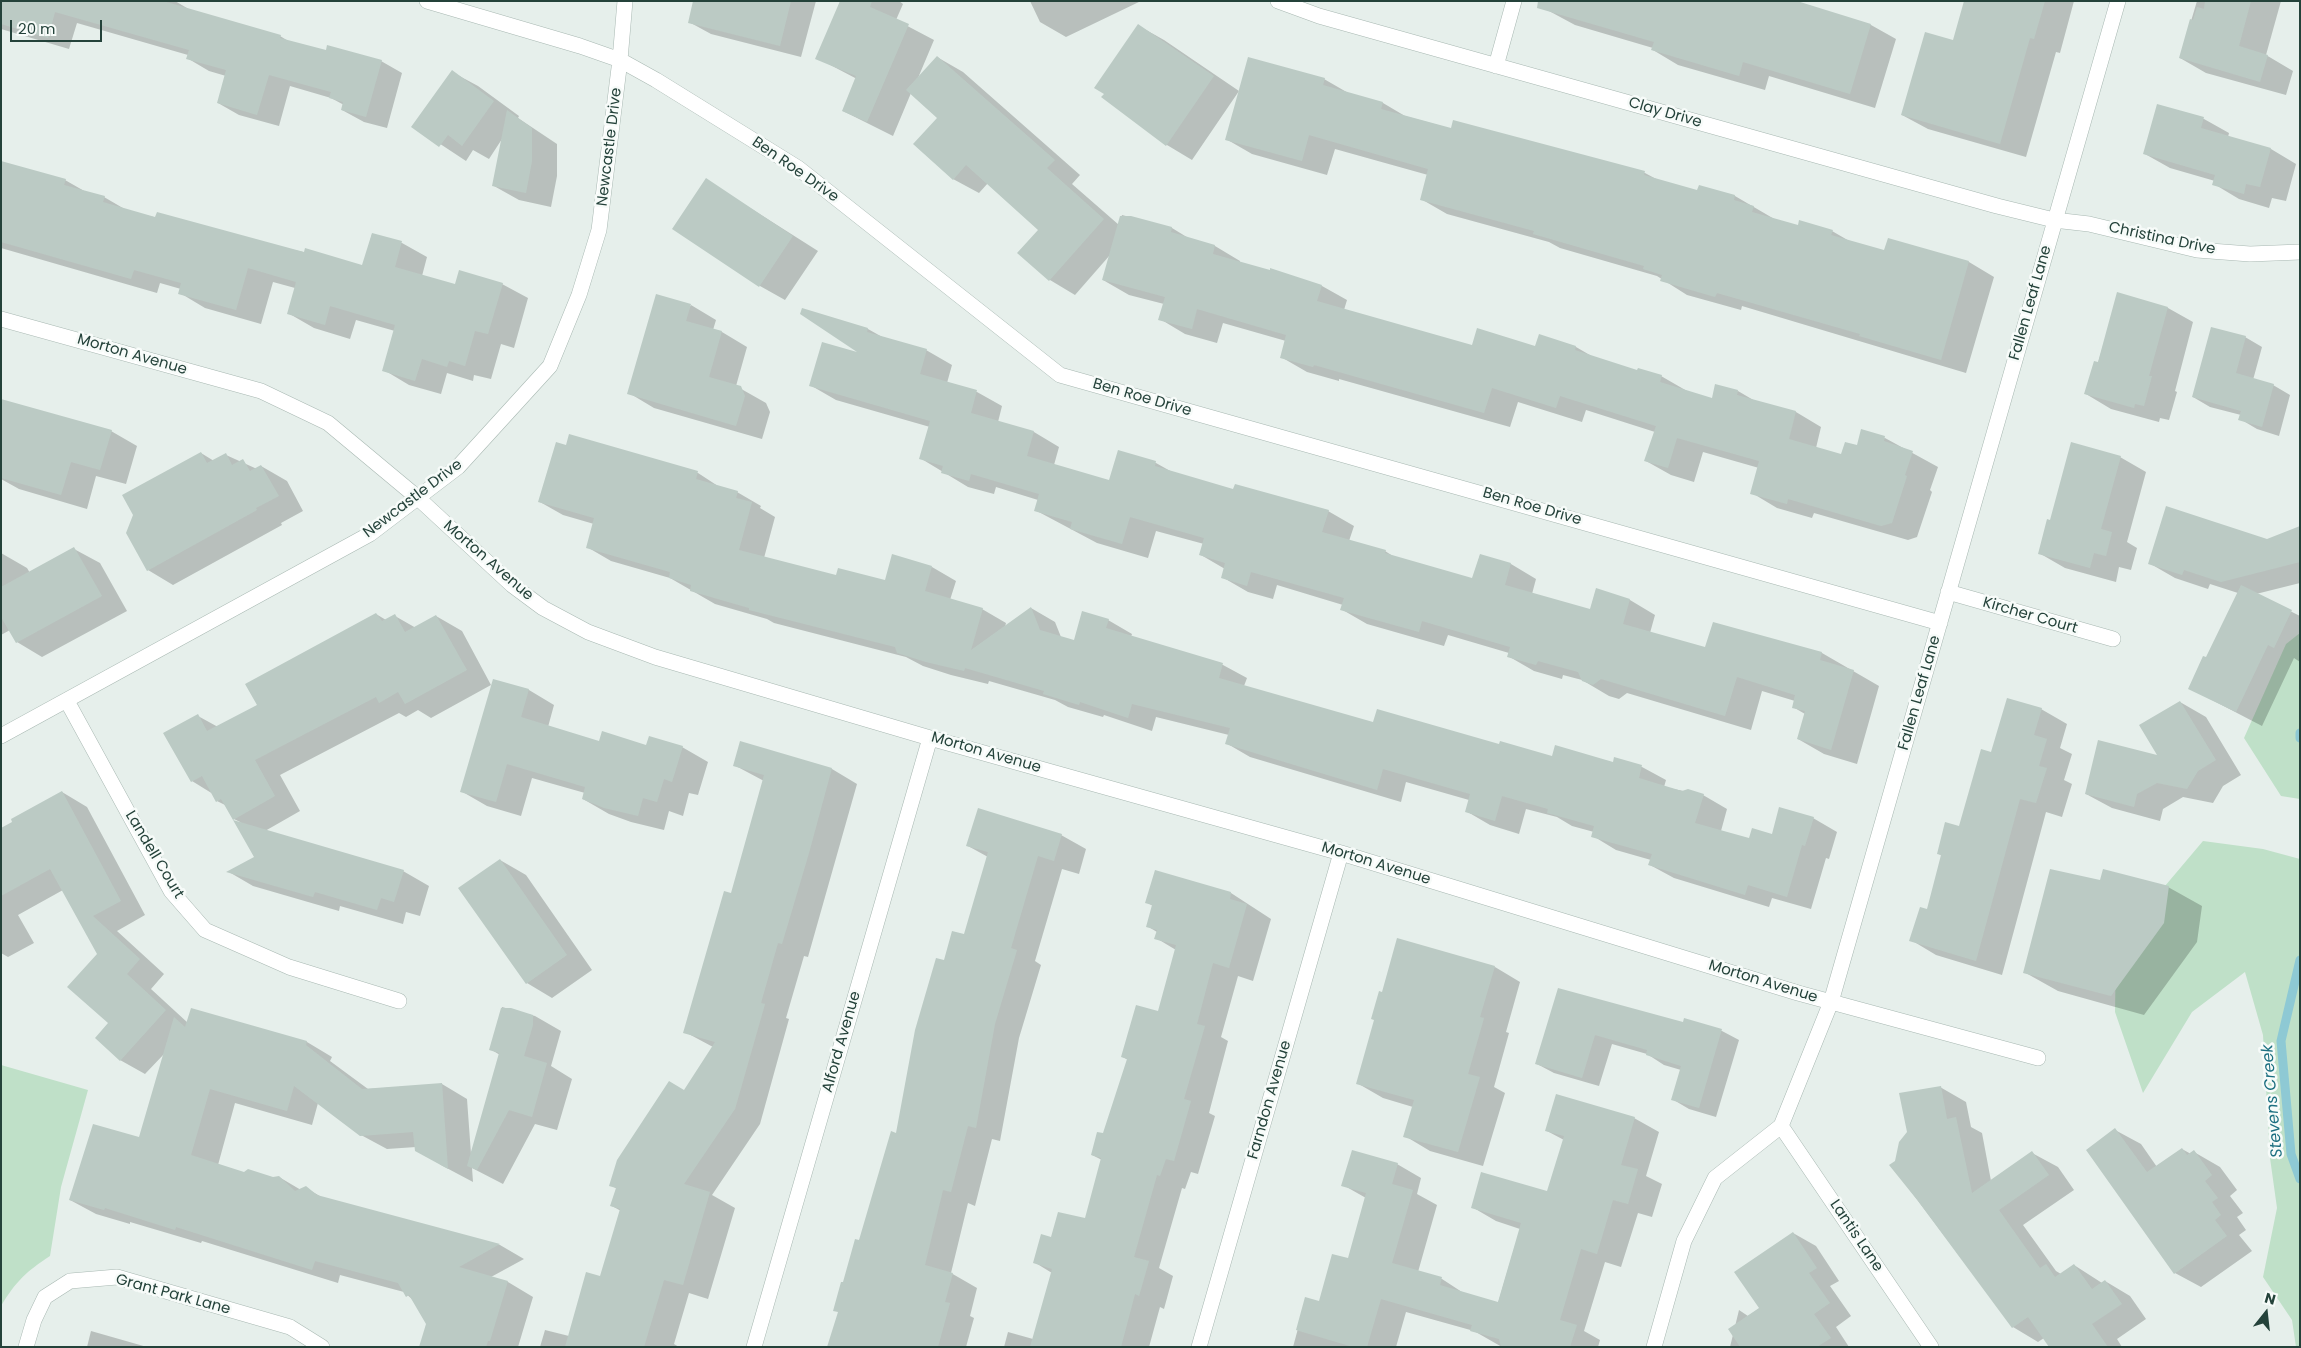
<!DOCTYPE html>
<style>
body{margin:0}
#map{position:relative;width:2301px;height:1348px;overflow:hidden;background:#e6efeb;font-family:Poppins,sans-serif}
canvas{display:block}
.frame{position:absolute;inset:0;border:2px solid #24423a;pointer-events:none}
.north{position:absolute;left:2241px;top:1288px;width:50px;height:50px;-webkit-text-stroke:4px #f7fbf9;paint-order:stroke;rotate:16deg;font-size:14px;font-weight:700;line-height:20px;text-align:center;color:#24423a}
.north::after{content:'';display:block;margin:auto;width:18px;height:22px;background:#24423a;clip-path:polygon(50% 0,100% 100%,50% 72%,0 100%)}
.scale{position:absolute;left:10px;top:20px;width:92px;height:22px;box-sizing:border-box;border:2px solid #24423a;border-top:0;padding-left:6px;font-size:15px;line-height:18px;white-space:nowrap;color:#24423a;-webkit-text-stroke:4px #f7fbf9;paint-order:stroke}
</style>
<div id="map">
<canvas width="2301" height="1348"></canvas>
<div class="frame"></div>
<div class="north">N</div>
<div class="scale">20 m</div>
</div>
<script>
const ctx = document.querySelector('canvas').getContext('2d');
ctx.lineJoin = 'round';
function fill(path, color) { ctx.fillStyle = color; ctx.fill(path, 'evenodd'); }
function trace(path, color, width, dash) { ctx.strokeStyle = color; ctx.lineWidth = width; ctx.lineCap = dash ? 'butt' : 'round'; ctx.setLineDash(dash || []); ctx.stroke(path); }
function label(font, color, halo, rows, align = 'center') {
  ctx.font = font + ' Poppins,sans-serif'; ctx.lineWidth = 5; ctx.setLineDash([]); ctx.textBaseline = 'middle'; ctx.strokeStyle = halo; ctx.fillStyle = color; for (const [text, x, y, turn = 0] of rows) {
    ctx.save(); ctx.translate(x, y); ctx.rotate((+turn || 0) * Math.PI / 180); ctx.textAlign = isNaN(turn) ? turn : align; if (halo) ctx.strokeText(text, 0, 0); ctx.fillText(text, 0, 0); ctx.restore();
  }
}
fill(new Path2D(`
 M2300,633V799L2281,796L2244,738L2286,644Z
 M2203,841L2263,849L2300,859V1347H2296L2292,1320L2263,1277L2277,1208L2270,1158L2263,1035L2245,972L2192,1012L2143,1093L2115,1012L2116,944Z
 M1,1065L88,1090L61,1187L50,1256C27,1271 16,1281 1,1306Z`), '#bfe0c8');
fill(new Path2D(`
 M1,1H175L192,11L280,36L290,42L327,52L381,61L402,73L387,128L364,122L342,110L344,105L331,98L290,86L279,126L239,115L218,103L226,76L209,71L187,58L188,55L77,23L69,49L1,29Z
 M695,1H816L801,57L711,34L689,22Z
 M841,1H899L903,4L896,20L934,40L918,78L937,57L963,72L1080,175L1072,184L1119,225L1122,215L1172,228L1190,239L1215,246L1240,261V263L1322,286L1347,300L1344,310L1473,346L1576,347L1595,358L1638,372L1661,376L1687,391L1712,400L1738,391L1755,401L1796,412L1821,427L1816,448L1842,455L1857,447L1885,438L1938,467L1930,490L1932,492L1917,537L1908,540L1814,513L1812,518L1777,508L1752,493L1759,468L1703,452L1694,482L1671,475L1646,461L1655,432L1586,410L1582,422L1518,402L1510,427L1339,379V381L1307,372L1281,357L1286,341L1223,323L1217,343L1185,334L1160,319L1164,304L1129,295L1103,280L1110,255L1075,295L1050,280L1040,230L988,183L979,193L953,179L939,118L911,93L893,136L843,111L857,79L817,58Z
 M1030,1H1141L1066,37L1040,22Z
 M1966,1H2074L2060,53L2056,52L2026,157L1928,129L1902,115L1954,41Z
 M2197,1H2281L2266,55L2293,71L2286,95L2206,73L2180,58Z
 M1549,11L1871,25L1896,39L1875,108L1769,76L1765,90L1678,65L1653,50V48L1575,25Z
 M1139,26L1164,40L1239,91L1192,160L1167,145L1103,97Z
 M452,72L478,86L519,116L518,118L557,144V176L551,207L519,200L494,186L502,139L489,159L473,150L466,161L413,126Z
 M1324,79L1350,94L1383,103L1405,116L1452,129L1454,121L1645,173L1658,180L1698,192L1735,196L1776,220L1799,227L1832,231L1851,242L1885,252L1969,262L1994,277L1966,373L1742,306L1741,310L1687,295L1657,276L1560,248L1549,242L1447,214L1421,199L1428,175L1335,149L1327,175L1252,154L1226,139Z
 M2158,106L2204,119L2229,133L2228,137L2271,149L2296,164L2286,201L2272,198L2269,208L2239,199L2214,184L2215,181L2170,168L2145,154Z
 M1,162L65,180L86,192L104,197L128,211L363,266L372,234L402,243L427,257L422,276L456,285L502,284L528,298L514,348L501,344L491,379L474,375L473,381L447,373L441,394L409,385L384,370L395,331L356,320L350,339L314,328L288,313L295,288L273,282L261,324L205,308L180,293L181,289L160,283L157,293L1,248Z
 M706,180L818,251L785,300L760,286Z
 M2118,294L2168,308L2193,322L2175,391L2177,392L2169,420L2160,418L2159,422L2111,409L2086,394L2098,363Z
 M691,305L716,320L713,330L722,332L747,347L736,386L766,403L770,412L762,439L654,408L629,393Z
 M801,313L868,329L884,338L926,350L952,365L947,383L977,392L1002,406L998,422L1034,432L1059,447L1054,465L1110,481L1119,452L1156,463L1172,472L1234,491L1328,511L1354,526L1349,541L1385,551L1396,558L1473,580L1480,555L1511,564L1536,579L1532,594L1590,611L1596,590L1630,600L1655,615L1650,633L1706,649L1714,623L1822,653L1879,686L1857,764L1824,754L1798,739L1805,714L1793,707L1795,701L1762,691L1751,730L1627,693L1619,699L1609,696L1582,680L1563,675L1562,679L1534,671L1508,656L1509,653L1448,635L1444,646L1367,624L1341,609L1343,605L1277,585L1273,599L1248,592L1222,577L1225,569L1201,555L1204,544L1156,531L1148,558L1097,543L1035,510L1038,500L996,487L994,494L968,487L920,458L930,427L836,400L810,385L863,355Z
 M2245,337L2262,347L2253,380L2273,385L2290,395L2279,436L2257,429L2240,419L2241,415L2210,407L2193,397Z
 M1,400L111,431L137,446L126,484L96,476L87,509L19,489L1,479Z
 M570,435L698,473L721,488L737,492L761,506L760,508L775,517L764,558L837,577L886,582L932,567L956,581L950,600L982,609L1006,623L1005,627L1031,608L1055,622L1061,637L1074,641L1108,620L1132,634L1131,637L1223,665L1247,678L1244,686L1374,724L1500,746L1553,758L1614,763L1615,759L1642,767L1666,780L1664,787L1703,795L1727,809L1721,831L1750,840L1773,835L1813,818L1837,832L1829,859L1826,858L1811,909L1772,898L1769,907L1674,878L1650,865L1651,860L1616,850L1593,836L1594,832L1572,826L1557,817L1526,809L1519,834L1490,825L1466,811L1469,800L1406,782L1401,802L1250,757L1226,743L1229,735L1156,717L1152,731L1104,715L1103,717L1068,707L1055,700L989,681L988,684L951,675L923,666L906,657L774,623L767,619L715,604L670,578L611,561L587,547L594,524L563,515L540,502L566,447Z
 M201,453L214,461L226,455L257,469L261,466L287,481L303,511L281,523L282,525L173,585L148,570Z
 M2120,457L2146,472L2127,542L2137,548L2131,570L2119,567L2116,582L2065,568L2039,553L2051,521Z
 M2300,527V583L2256,594L2300,616V662L2294,658L2262,726L2189,688L2206,659L2238,593L2210,584L2208,589L2175,578L2149,563L2267,540Z
 M74,549L100,563L127,611L42,657L17,642L10,630L1,635V553L27,568L30,573Z
 M376,614L386,620L395,616L416,628L436,616L462,631L491,685L431,718L418,710L406,717L399,713L280,775L300,811L265,831L403,871L429,886L420,916L406,912L403,924L340,906L339,911L253,886L229,872L256,857L240,822L234,819L227,806L217,801L213,794L192,781L198,716L218,727L258,705Z
 M494,681L529,690L554,705L548,727L600,743L682,747L708,762L698,795L689,793L683,816L669,811L664,830L631,822L609,814L583,799L585,793L532,778L521,816L487,806L461,791Z
 M2180,702L2206,717L2241,775L2223,786L2213,803L2183,797L2163,809L2160,821L2112,808L2086,794L2160,757Z
 M2041,709L2067,724L2060,748L2072,754L2064,780L2072,784L2062,817L2046,812L2002,975L1936,955L1911,940L1928,910L1942,856L1939,854L1960,828L1992,754Z
 M741,742L832,769L857,784L808,957L804,956L786,1018L789,1019L760,1124L712,1195L735,1208L708,1299L689,1293L674,1344L679,1347H540L545,1330L569,1336L601,1277L621,1211L612,1206L617,1189L611,1185L685,1091L713,1047L685,1032L732,895L764,781L734,765Z
 M62,792L87,807L145,915L117,931L164,974L151,989L188,1023L307,1042L332,1057L330,1061L368,1089L442,1084L467,1099L471,1154L500,1055L490,1049L502,1007L535,1016L561,1031L551,1066L572,1079L557,1130L535,1124L503,1184L472,1168L473,1182L441,1165L416,1147L387,1149L361,1135L318,1103L312,1125L235,1103L218,1165L245,1173L273,1179L279,1177L301,1190L306,1188L325,1199L500,1245L524,1259L491,1277L508,1282L533,1297L518,1347H420L427,1323L413,1300L404,1292L340,1275L338,1283L202,1241L201,1243L130,1222V1224L96,1214L70,1200L140,1139L165,1053L145,1074L120,1060L110,1023L98,954L63,890L18,915L34,943L8,957L1,953V830Z
 M1061,835L1086,849L1079,874L1062,869L1035,961L1041,965L1019,1038L1000,1141L992,1139L975,1206L968,1203L951,1273L977,1288L970,1316L974,1318L966,1347H828L839,1313L844,1284L897,1134L944,961L965,936L988,857L968,846Z
 M500,860L526,875L592,970L552,998L527,983Z
 M2101,882L2168,887L2202,906L2197,942L2144,1015L2058,991L2024,972Z
 M1231,893L1271,919L1253,981L1238,976L1221,1037L1228,1041L1209,1113L1215,1116L1198,1174L1191,1172L1185,1189L1182,1188L1159,1268L1173,1276L1164,1309L1160,1307L1149,1347H1004L1008,1332L1033,1339L1052,1273L1034,1262L1052,1238L1086,1220L1102,1160L1092,1155L1104,1135L1128,1060L1123,1057L1159,1013L1176,950L1156,938L1157,932L1147,926L1153,906L1146,902Z
 M1495,967L1520,982L1506,1032L1509,1033L1494,1087L1505,1093L1483,1166L1430,1151L1405,1136L1413,1107L1383,1098L1357,1083L1383,994Z
 M1559,989L1684,1023L1685,1020L1722,1031L1739,1040L1716,1117L1689,1109L1672,1099L1681,1070L1664,1065L1647,1054L1612,1044L1599,1086L1554,1073L1537,1064Z
 M1940,1087L1966,1102L1971,1127L1982,1133L1991,1181L2032,1153L2058,1167L2074,1190L2023,1225L2056,1271L2061,1274L2074,1265L2102,1283L2105,1281L2130,1296L2146,1319L2117,1339L2122,1347H2050L2044,1338L2038,1342L2013,1327L1891,1165L1897,1161Z
 M1634,1118L1659,1132L1646,1176L1662,1184L1652,1217L1638,1213L1621,1267L1605,1262L1584,1331L1600,1340L1598,1347H1502L1474,1331L1406,1312L1396,1347H1293L1306,1299L1320,1303L1349,1260L1366,1198L1343,1185L1397,1164L1421,1178L1417,1194L1437,1205L1418,1272L1442,1279L1465,1294L1498,1303L1520,1229L1496,1221L1472,1207L1548,1192L1564,1140L1547,1131Z
 M2115,1130L2141,1144L2157,1167L2182,1149L2191,1154L2194,1152L2220,1167L2237,1190L2230,1196L2243,1213L2237,1217L2246,1230L2239,1235L2252,1251L2201,1287L2175,1273Z
 M1793,1233L1816,1246L1839,1281L1830,1286L1851,1316L1836,1327L1849,1347H1730L1739,1310L1748,1316L1760,1308Z
 M91,1331L147,1347H87Z`), '#0003');
trace(new Path2D(`
 M2300,733V738
 M2300,960L2281,1041L2291,1154L2300,1179`), '#8ec9d4', 9);
fill(new Path2D(`
 M1,1H163L281,35L280,38L326,50L327,45L382,60L366,117L341,110L343,102L329,98L331,92L269,75L257,115L217,103L226,70L186,59L189,50L55,12L48,38L1,24Z
 M693,1H791L780,46L688,23Z
 M840,1H872L870,7L909,24L867,122L842,111L856,76L815,59Z
 M1538,1H1797L1871,24L1850,94L1743,62L1739,76L1651,50L1654,42L1537,8Z
 M1964,1H2045L2034,39L2030,38L2000,144L1901,115L1925,32L1953,40Z
 M2205,1H2251L2239,46L2268,55L2260,82L2179,58L2190,19L2193,20L2197,7L2204,9Z
 M1138,24L1214,76L1166,146L1101,97L1104,94L1094,88Z
 M937,56L1055,160L1047,168L1104,219L1049,281L1017,253L1038,230L966,165L953,180L913,144L937,118L906,90Z
 M1248,57L1325,78L1323,85L1383,102L1381,109L1451,128L1453,120L1645,171L1644,175L1697,190L1699,185L1735,195L1734,200L1754,206L1752,212L1798,225L1799,220L1833,230L1831,235L1884,250L1888,238L1969,261L1941,360L1859,336L1860,334L1717,293L1715,297L1660,281L1662,275L1643,269L1644,266L1533,234L1534,231L1420,200L1428,169L1309,135L1302,161L1225,140Z
 M452,70L494,101L462,146L448,135L439,147L411,127Z
 M2157,104L2204,117L2201,128L2271,148L2260,187L2246,184L2244,194L2212,185L2215,175L2143,154Z
 M507,110L532,128V161L526,193L492,186Z
 M1,161L66,179L64,185L105,196L103,202L155,217L157,212L304,252L305,248L362,265L372,233L402,241L395,267L455,284L459,270L503,283L488,334L475,331L465,366L449,361L447,367L422,359L415,381L382,371L395,325L330,306L325,325L287,314L296,282L248,268L236,310L178,294L181,283L134,270L131,279L1,242Z
 M706,178L793,236L759,287L672,229Z
 M1120,216H1131L1172,227L1171,232L1215,245L1213,254L1270,270V268L1322,285L1317,301L1472,345L1477,328L1535,346L1539,334L1576,346L1575,350L1637,370L1638,368L1662,375L1660,382L1712,398L1715,384L1738,390L1737,395L1796,411L1789,439L1841,454L1845,442L1857,445L1861,429L1885,436L1884,441L1913,451L1905,475L1907,476L1892,523L1881,526L1788,499L1787,504L1750,494L1759,461L1677,438L1668,468L1644,461L1656,426L1560,396L1556,408L1492,388L1484,413L1314,365L1313,367L1280,358L1286,335L1197,309L1192,329L1158,320L1165,297L1102,280Z
 M2117,292L2168,307L2149,376H2152L2144,406L2135,404L2134,408L2084,394L2094,361L2098,362Z
 M656,294L691,304L686,321L722,331L709,377L741,386L745,396L736,426L627,394Z
 M802,308L868,328L867,332L927,349L920,374L977,390L971,413L1034,431L1027,456L1109,480L1118,450L1156,461L1155,466L1233,489L1235,484L1329,510L1322,532L1386,550L1385,553L1472,578L1480,554L1511,563L1505,585L1590,609L1596,588L1630,599L1623,624L1705,647L1713,622L1822,652L1820,660L1854,670L1831,750L1797,739L1805,711L1792,708L1795,695L1737,677L1725,716L1601,679L1593,685L1582,681L1578,672L1538,661L1536,665L1507,657L1510,647L1422,621L1419,632L1340,610L1344,598L1251,572L1247,586L1221,578L1225,563L1199,555L1204,538L1130,517L1122,544L1070,529L1072,522L1034,511L1039,494L971,474L969,481L941,473L943,466L919,459L930,421L809,386L822,342L857,352L800,314Z
 M2211,327L2246,336L2236,373L2274,384L2262,427L2238,420L2241,411L2192,397Z
 M1,399L112,430L100,470L71,462L61,495L1,478Z
 M569,434L698,471L696,479L738,491L736,498L752,502L739,550L836,575L838,568L885,580L892,554L932,566L925,591L983,608L971,650L1031,607L1040,630L1074,640L1082,611L1109,619L1106,628L1223,663L1219,678L1373,722L1377,709L1499,744L1500,741L1552,756L1555,745L1613,762L1614,757L1642,765L1639,778L1682,791L1688,789L1704,794L1695,823L1749,838L1752,828L1772,834L1779,807L1814,817L1805,846L1802,845L1787,897L1748,885L1745,895L1648,865L1652,854L1591,837L1594,826L1547,813L1548,809L1502,796L1495,821L1465,812L1470,794L1383,769L1377,790L1225,744L1230,728L1132,704L1128,718L1080,702L1079,705L1043,694L1044,691L965,668L964,671L926,662L897,653L895,647L749,610V608L690,591L691,585L669,578L670,572L586,548L594,518L538,502L556,442L566,445Z
 M2071,442L2121,456L2101,529L2112,532L2106,556L2094,553L2090,568L2038,554L2047,519L2050,520Z
 M201,452L207,463L226,453L232,465L243,459L250,471L261,465L279,496L256,508L257,510L147,571L126,533L133,515L122,495Z
 M2166,506L2267,539L2300,526V562L2221,582L2184,570L2182,575L2148,564Z
 M74,547L102,596L16,643L1,617V587Z
 M2241,585L2292,610L2274,648L2268,645L2236,712L2188,689L2203,656L2206,657Z
 M376,613L382,621L395,614L405,632L436,615L467,670L405,704L398,692L379,703L376,697L255,760L275,796L233,820L221,799L216,802L202,776L191,782L163,733L198,714L207,731L257,705L245,684Z
 M493,679L529,689L521,717L599,741L602,731L646,745L649,736L683,746L672,782L664,779L657,802L643,798L638,816L604,808L582,799L585,787L507,764L496,802L460,792Z
 M2007,698L2042,708L2034,735L2047,739L2039,766L2047,768L2036,803L2020,799L1976,961L1909,941L1920,907L1927,909L1941,855L1937,854L1945,822L1959,826L1981,749L1991,752Z
 M2180,701L2216,760L2198,771L2187,789L2157,783L2137,794L2134,807L2085,794L2098,740L2157,755L2139,725Z
 M740,741L832,768L809,853L782,944L778,943L761,1003L765,1004L735,1109L684,1184L710,1192L683,1285L664,1280L644,1347H565L586,1272L600,1276L620,1209L610,1206L616,1188L609,1186L617,1160L669,1081L684,1090L715,1042L683,1033L724,891L731,893L764,775L733,766Z
 M62,791L121,901L93,916L140,959L127,974L166,1010L120,1061L95,1038L108,1023L67,987L97,954L50,869L1,896V828L12,822L11,819Z
 M978,808L1062,834L1054,861L1038,856L1011,948L1017,950L995,1024L976,1128L968,1126L951,1192L943,1190L925,1265L953,1273L945,1302L950,1303L938,1347H827L838,1312L833,1311L841,1282H843L855,1239L859,1240L891,1131L896,1133L915,1030L936,958L944,960L952,931L964,934L988,852L966,846Z
 M233,820L404,870L394,902L381,898L377,910L315,892L313,897L226,872L254,857Z
 M500,859L567,955L526,984L458,888Z
 M2050,869L2100,880L2103,869L2169,886L2164,923L2111,996L2023,973Z
 M1155,870L1231,892L1230,899L1247,904L1229,968L1213,963L1197,1024L1205,1026L1184,1099L1191,1101L1174,1161L1166,1159L1160,1176L1157,1175L1134,1257L1149,1261L1139,1296L1135,1294L1121,1347H1030L1052,1269L1033,1263L1041,1234L1051,1237L1058,1212L1085,1218L1101,1158L1091,1155L1097,1132L1103,1133L1127,1059L1121,1057L1136,1005L1158,1011L1176,945L1154,939L1157,930L1146,927L1152,905L1145,903Z
 M1397,938L1495,966L1480,1017L1484,1018L1468,1074L1480,1077L1458,1152L1403,1137L1414,1100L1356,1084L1374,1020L1371,1019L1379,991L1382,992Z
 M1558,988L1683,1022L1684,1018L1722,1029L1699,1108L1671,1100L1681,1066L1646,1055L1647,1050L1595,1035L1582,1078L1535,1064Z
 M191,1008L307,1041L306,1045L362,1089L442,1083L448,1169L415,1151L413,1132L360,1136L294,1086L287,1111L210,1089L191,1155L244,1172L248,1169L273,1177L279,1176L295,1191L306,1186L317,1195L500,1244L459,1267L508,1281L490,1341H488L486,1347H419L426,1324L409,1295L406,1297L398,1283L315,1261L312,1270L176,1227L175,1230L105,1208L104,1210L69,1200L93,1124L139,1137L174,1017L185,1027Z
 M501,1008H511L533,1015V1025L524,1056L547,1063L532,1117L509,1110L477,1170L467,1166L499,1053L489,1050Z
 M1941,1086L1947,1119L1956,1117L1972,1193L2032,1151L2049,1175L1999,1210L2040,1268L2046,1264L2055,1277L2074,1264L2092,1289L2105,1280L2122,1304L2092,1324L2108,1347H2049L2028,1317L2012,1328L1918,1201L1889,1165L1895,1161L1899,1142L1907,1132L1899,1093Z
 M1556,1094L1635,1117L1621,1165L1638,1169L1628,1204L1613,1200L1597,1254L1581,1249L1560,1320L1577,1325L1570,1347H1501L1499,1339L1470,1331L1472,1325L1381,1299L1367,1347H1353L1296,1330L1305,1297L1319,1301L1332,1254L1348,1258L1366,1193L1341,1186L1352,1150L1398,1163L1392,1184L1413,1190L1392,1263L1442,1277L1440,1285L1498,1302L1521,1223L1471,1208L1481,1172L1547,1191L1564,1136L1545,1131Z
 M2115,1128L2147,1172L2182,1148L2187,1155L2194,1150L2212,1175L2205,1181L2218,1198L2212,1202L2221,1215L2215,1220L2227,1236L2174,1274L2086,1150Z
 M1793,1232L1817,1268L1809,1273L1830,1303L1814,1314L1831,1338L1817,1347H1740L1728,1329L1759,1308L1734,1272Z`), '#bbcac4');
const minor = new Path2D(`
 M427,1L580,46L620,60L656,80L798,168L1060,375L1940,623
 M1278,1L1319,16L1997,206L2054,220L2089,224L2197,250L2250,254L2300,252
 M1496,66L1514,1
 M1,319L261,391L328,423L418,498L512,585L543,608L588,632L655,657L930,738L1341,853L1798,993L2038,1058
 M1948,592L2113,639
 M67,701L171,891L205,930L289,967L399,1001
 M1,736L370,534L458,467L550,366L579,295L599,230L620,60L625,1
 M1781,1126L1931,1347
 M26,1347L34,1320L45,1297L70,1281L117,1277L290,1327L322,1347
 M754,1347L930,738
 M1199,1347L1341,853
 M1654,1347L1684,1241L1715,1178L1781,1126L1831,1002L2118,1`);
trace(minor, '#a8b8b2', 16);
trace(minor, '#fff', 15);
label('15px', '#24423a', '#f7fbf9', [
 ["Clay Drive",1665,113,16],
 ["Newcastle Drive",610,147,-83],
 ["Ben Roe Drive",795,170,35],
 ["Christina Drive",2162,239,12],
 ["Fallen Leaf Lane",2031,303,-74],
 ["Morton Avenue",132,355,16],
 ["Ben Roe Drive",1142,398,16],
 ["Newcastle Drive",413,499,-37],
 ["Ben Roe Drive",1532,507,16],
 ["Morton Avenue",488,561,41],
 ["Kircher Court",2030,616,16],
 ["Fallen Leaf Lane",1920,693,-74],
 ["Morton Avenue",986,753,16],
 ["Landell Court",154,855,59],
 ["Morton Avenue",1376,864,17],
 ["Morton Avenue",1763,982,17],
 ["Alford Avenue",842,1042,-74],
 ["Farndon Avenue",1270,1100,-74],
 ["Lantis Lane",1856,1236,56],
 ["Grant Park Lane",173,1295,15]
]);
label('italic 16px', '#1c6f80', '#f7fbf9', [
 ["Stevens Creek",2273,1101,-95]
]);
</script>
